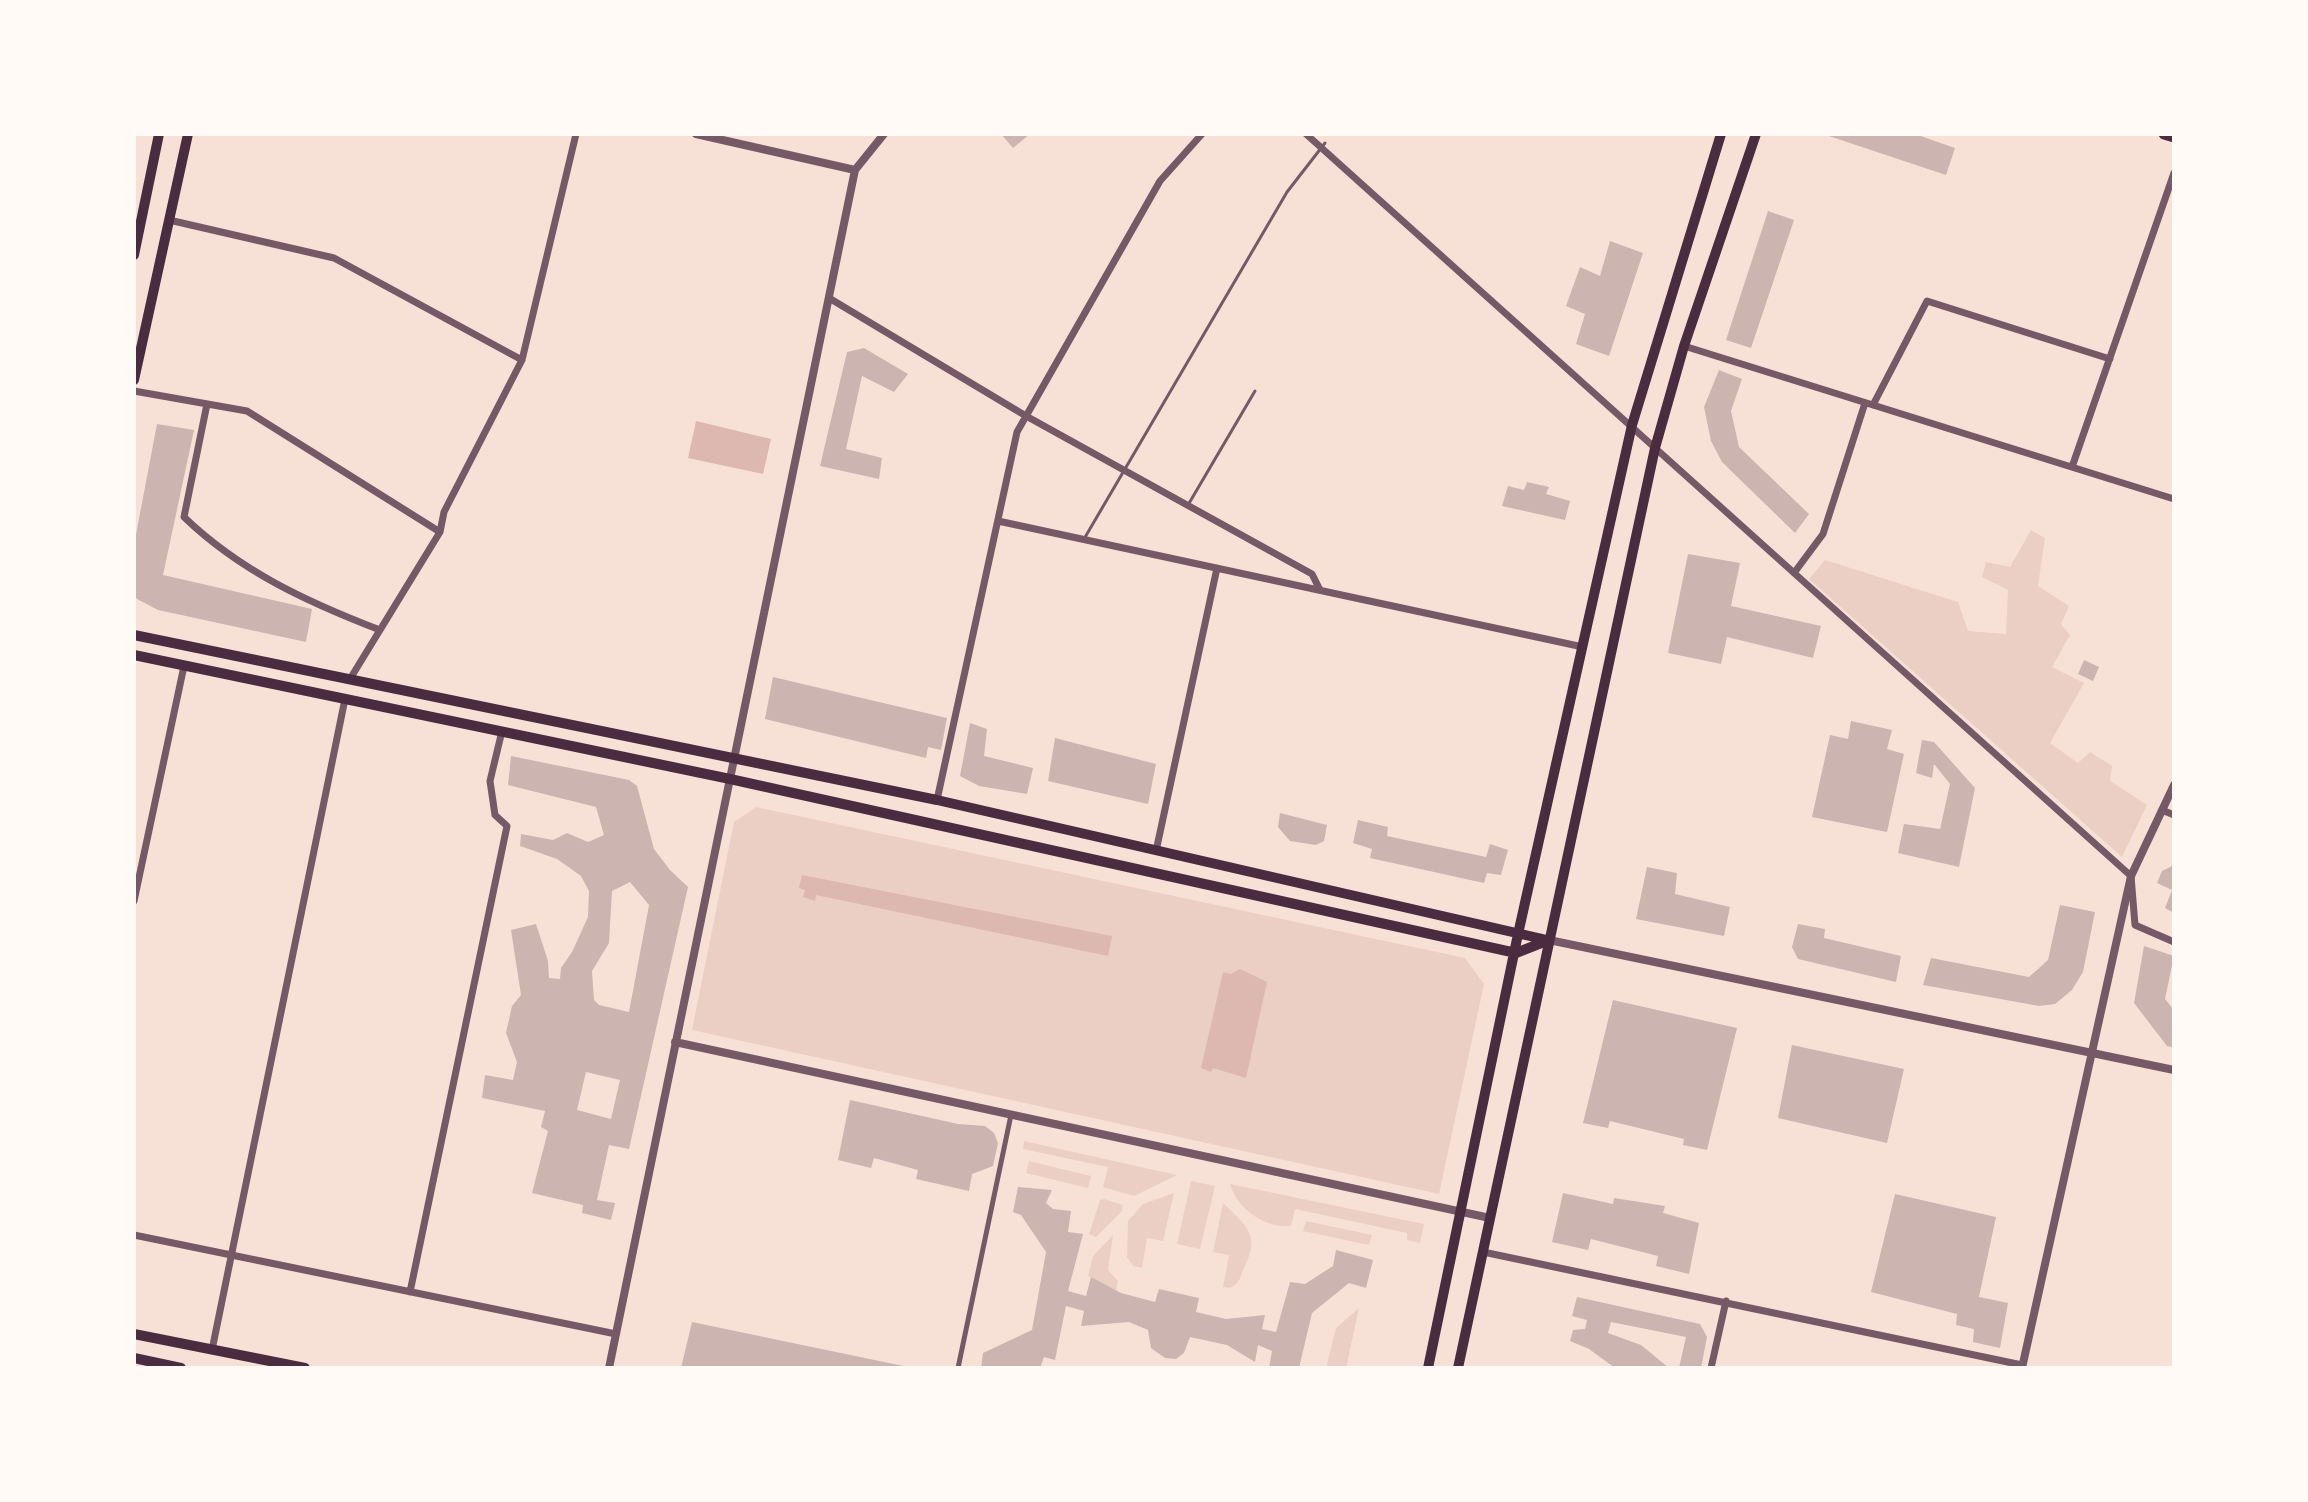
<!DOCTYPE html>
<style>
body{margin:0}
#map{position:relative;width:2308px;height:1502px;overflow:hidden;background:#f7e1d7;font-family:"Titillium Web",sans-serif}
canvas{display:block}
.frame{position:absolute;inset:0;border:136px solid #fffaf5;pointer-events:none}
</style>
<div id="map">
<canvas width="2308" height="1502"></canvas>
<div class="frame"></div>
</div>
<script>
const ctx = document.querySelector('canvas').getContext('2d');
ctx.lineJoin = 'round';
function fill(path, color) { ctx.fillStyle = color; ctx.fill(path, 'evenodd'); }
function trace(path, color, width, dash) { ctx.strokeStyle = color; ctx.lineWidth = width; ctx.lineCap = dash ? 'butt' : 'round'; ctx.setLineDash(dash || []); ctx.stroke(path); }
fill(new Path2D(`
 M2031,530L2045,538L2038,586L2069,606L2061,624L2070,635L2052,667L2084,683L2050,743L2078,763L2090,752L2112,766L2110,781L2147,805L2122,857L1809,579L1825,560L1958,602L1968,631L2006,634L2008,590L1982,577L1986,562L2010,567Z
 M756,807L1465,958L1484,984L1439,1194L692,1030L734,822Z
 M1024,1141L1177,1175L1134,1196L1103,1187L1108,1167L1023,1149Z
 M1029,1161L1091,1176L1088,1188L1026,1173Z
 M1191,1181L1215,1186L1200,1249L1177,1244Z
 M1230,1184L1424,1224L1420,1243L1407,1240V1233L1295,1209L1291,1226C1264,1229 1237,1208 1230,1184Z
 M1174,1193L1163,1241L1147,1238L1142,1268L1133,1266L1127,1257L1128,1221L1143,1204Z
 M1104,1199L1123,1205L1122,1211L1096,1237L1089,1234L1100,1200Z
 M1223,1203C1248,1227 1260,1235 1244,1268C1240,1277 1240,1284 1230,1288L1223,1287L1229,1255L1213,1252Z
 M1306,1221L1372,1235L1369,1245L1303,1231Z
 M1113,1235L1108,1270L1118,1281L1116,1291L1088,1276L1093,1256Z
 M1359,1308L1346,1368H1326L1336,1328Z`), '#ebcfc5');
fill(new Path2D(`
 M696,421L771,439L763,474L688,458Z
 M802,875L1112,936L1108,956L816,895L815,901L803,897L805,890L799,888Z
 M1240,969L1267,982L1246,1078L1213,1068L1211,1072L1201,1068L1223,972L1231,974Z`), '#dcb8b0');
fill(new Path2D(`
 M1001,134H1030L1013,148Z
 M1915,134L1955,148L1946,175L1826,135Z
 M1768,211L1794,220L1751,348L1726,340Z
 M1610,241L1643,253L1609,356L1576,344L1585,314L1566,306L1580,267L1600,276Z
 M864,348L908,374L894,392L862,376L846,449L882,458L879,479L820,466L847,352Z
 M1719,370L1742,379L1731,411L1739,447L1809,514L1795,533L1722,462L1711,441L1704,407Z
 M157,424L194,430L163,575L312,609L306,642L158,610L137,599L134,594V545Z
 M1527,482L1549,487L1546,494L1570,501L1565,520L1502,506L1508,486L1524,490Z
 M1688,554L1740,563L1731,606L1821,626L1813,658L1727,637L1721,664L1668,653Z
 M2084,660L2099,667L2093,681L2078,674Z
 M773,677L947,718L941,750L928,747L926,758L765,719Z
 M1851,721L1892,730L1887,749L1904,754L1887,832L1812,817L1830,735L1848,739Z
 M970,723L987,729L984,756L1033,768L1027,794L979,786L960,776Z
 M1055,738L1156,764L1148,804L1048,781Z
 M1922,740L1934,742L1975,788L1959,867L1898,853L1904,824L1940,829L1950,784L1934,764L1932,778L1916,773Z
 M511,756L629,780L637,786L654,849L670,870L688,887L629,1149L609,1145L597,1200L615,1203L611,1220L582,1213L583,1205L532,1193L548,1131L541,1127L545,1111L482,1098L485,1075L513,1080L517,1062L506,1033L512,1006L521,995L511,930L536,924L548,961L549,978L560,979L561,968L572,952L588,917L589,891L581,876L557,859L520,846L521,834L553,840L567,833L588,842L604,835L596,807L508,785ZM630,882L649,905L629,1012L599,1005L594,1000L592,971L609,943L612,891ZM586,1072L620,1080L611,1119L577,1110Z
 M1280,813L1327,825L1324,841L1316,845L1290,841L1278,827Z
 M1358,820L1388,827L1387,836L1486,857L1490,844L1508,850L1501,875L1487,873L1484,883L1370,858L1372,849L1353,843Z
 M2174,865V913L2165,908L2172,890L2157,883L2162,871Z
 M1647,867L1677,873L1675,894L1730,907L1724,936L1636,919Z
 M2060,905L2095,912L2083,972L2072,990L2055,1004L2039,1006L1923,985L1931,958L2029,977L2048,960Z
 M1798,924L1825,929L1824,938L1901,956L1896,982L1798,959L1792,947Z
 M2144,946L2174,956L2165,999L2174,1010V1048L2167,1046L2134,1003Z
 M1613,1000L1737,1028L1707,1150L1683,1145L1684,1139L1610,1121L1608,1128L1583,1123Z
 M1792,1045L1904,1069L1887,1143L1778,1118Z
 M850,1100L958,1124L985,1126L994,1133L998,1143L993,1166L972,1174L969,1191L916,1179L918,1170L874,1158L871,1168L838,1160Z
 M1018,1187L1052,1190L1046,1203L1053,1209L1071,1211L1068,1232L1083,1234L1068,1291L1086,1296L1091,1277L1121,1293L1155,1302L1159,1289L1199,1298L1196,1312L1226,1319L1265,1315L1262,1329L1276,1332L1290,1282L1305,1284L1333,1266L1336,1250L1373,1260L1366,1288L1349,1283L1312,1313L1299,1368H1269L1272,1351L1258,1345L1255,1362L1227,1345L1190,1337L1184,1353L1176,1359L1165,1358L1151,1348L1148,1330L1129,1322L1081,1326L1084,1311L1066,1306L1055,1360L1044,1357L1040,1368H981L983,1353L1032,1330L1046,1252L1021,1215L1013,1212Z
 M1563,1193L1613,1204L1614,1198L1665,1206L1663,1213L1699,1223L1689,1274L1656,1266L1658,1256L1591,1239L1588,1250L1552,1242Z
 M1895,1194L1996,1217L1979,1297L2008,1303L2000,1348L1973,1342L1974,1329L1956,1325L1957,1314L1871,1292Z
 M1577,1297L1700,1324L1707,1337L1701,1368H1679L1686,1337L1611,1322L1608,1333L1641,1345L1669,1368H1615L1589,1349L1570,1341L1573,1330L1585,1329L1587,1320L1572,1316Z
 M692,1322L908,1367V1368H681Z`), '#ccb4b1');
trace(new Path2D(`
 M1188,505L1255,391
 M1084,539L1287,192L1325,143`), '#755966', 3);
trace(new Path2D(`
 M958,1368L1011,1115`), '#755966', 5);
trace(new Path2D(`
 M1306,134L2131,876L2135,925L2174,942
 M169,220L334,258L522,360
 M829,298L1026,416L1312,574L1320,590
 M1684,346L2174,499
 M134,391L247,411L440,532
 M207,404L184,517C240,571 307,602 380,630
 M1873,405L1927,301L2110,359
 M2072,467L2174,173
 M998,521L1583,647
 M1794,573L1823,534L1865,403
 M350,679L440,532L444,512L522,360L576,134
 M937,800L1017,432L1160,181L1202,134
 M2162,810L2174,815
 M1156,851L1217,568
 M134,901L184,666
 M134,1235L616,1334
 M1483,1252L2022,1365
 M410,1292L507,826L495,815L490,781L502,731
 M212,1350L345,699
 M1711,1368L1726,1301`), '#755966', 7);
trace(new Path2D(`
 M696,134L855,170
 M1549,940L2174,1070
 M675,1042L1490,1218
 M609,1368L855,170L884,134
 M2022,1368L2131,876L2174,785`), '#755966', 8);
trace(new Path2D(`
 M134,255L159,134
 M134,380L188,134
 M134,635L937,800L1547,940
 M134,655L730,779L1516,953L1549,940
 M134,1334L305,1368
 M134,1358L181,1368
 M1428,1368L1518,934L1632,425L1721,134
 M1458,1368L1655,448L1684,346L1756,134`), '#4a2c40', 10);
trace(new Path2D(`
 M2164,134L2174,137`), '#4a2c40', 11);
</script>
